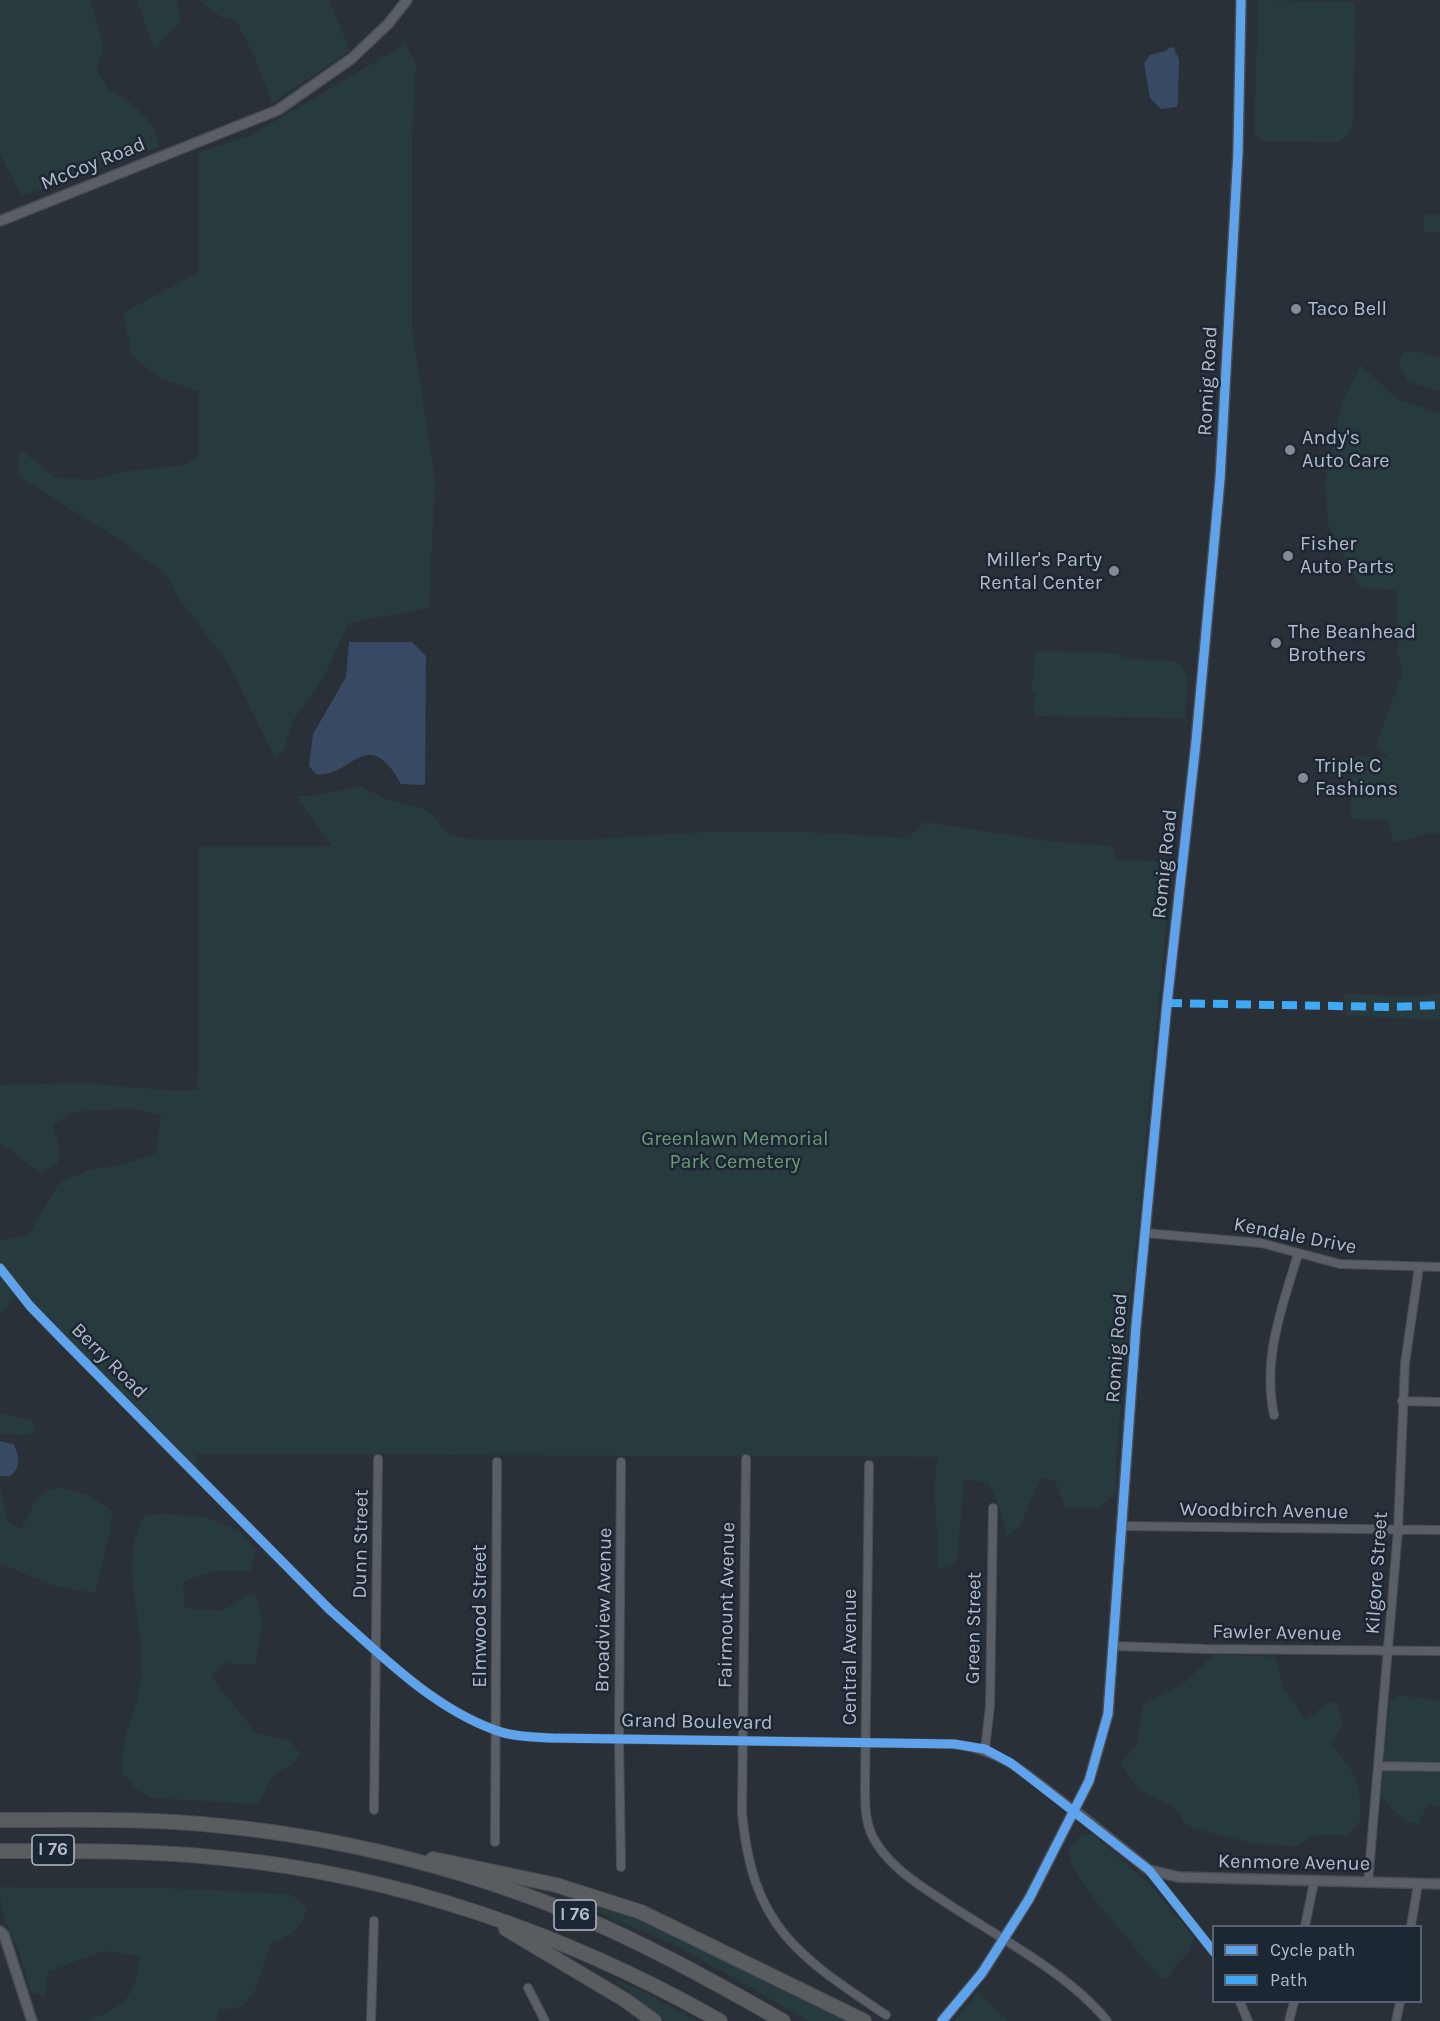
<!DOCTYPE html>
<style>
body{margin:0}
#map{position:relative;width:1440px;height:2021px;overflow:hidden;background:#2a3038;font-family:Karla,sans-serif}
canvas{display:block}
.legend{position:absolute;left:1212px;top:1925px;width:210px;height:78px;box-sizing:border-box;background:#1d2633;border:2px solid #59626f;margin:0;padding:8px 10px;list-style:none;font-size:18px;color:#b4bcc9}
.legend li{display:flex;align-items:center;gap:12px;height:30px}
.legend b{width:30px;border:2px solid #59626f}
</style>
<div id="map">
<canvas width="1440" height="2021"></canvas>
<ul class="legend">
<li><b style="height:8px;background:#60a3ed"></b>Cycle path</li>
<li><b style="height:8px;background:#3fa9f5"></b>Path</li>
</ul>
</div>
<script>
const ctx = document.querySelector('canvas').getContext('2d');
ctx.lineJoin = 'round';
function fill(path, color) { ctx.fillStyle = color; ctx.fill(path, 'evenodd'); }
function trace(path, color, width, dash) { ctx.strokeStyle = color; ctx.lineWidth = width; ctx.lineCap = dash ? 'butt' : 'round'; ctx.setLineDash(dash || []); ctx.stroke(path); }
function label(font, color, halo, rows, align = 'center') {
  ctx.font = font + ' Karla,sans-serif'; ctx.lineWidth = 5; ctx.setLineDash([]); ctx.textBaseline = 'middle'; ctx.strokeStyle = halo; ctx.fillStyle = color; for (const [text, x, y, turn = 0] of rows) {
    ctx.save(); ctx.translate(x, y); ctx.rotate((+turn || 0) * Math.PI / 180); ctx.textAlign = isNaN(turn) ? turn : align; if (halo) ctx.strokeText(text, 0, 0); ctx.fillText(text, 0, 0); ctx.restore();
  }
}
fill(new Path2D(`
 M0,0H90L104,48L96,69L109,90L130,102L153,125L159,147L22,196L0,155Z
 M137,0H176L181,21L154,49Z
 M199,0H329L350,51L272,103L255,58L235,19L222,18Z
 M1258,0L1355,2L1353,123L1347,136L1339,142L1264,141L1254,134Z
 M405,44L416,65L412,137V330L435,479L429,608L349,623L323,679L294,719L284,750L275,757L231,668L178,597L166,574L118,539L18,476L20,449L54,477L92,480L128,471L181,466L199,457V391L161,379L132,356L123,313L199,272V152L250,136Z
 M1424,215H1440V232H1424Z
 M1404,352H1418L1440,358V392L1408,382L1398,361Z
 M1361,365L1397,399L1440,413V834L1427,833L1394,843L1387,820L1350,819L1352,756L1388,757L1376,746L1403,670L1398,655L1397,590L1360,588L1328,524L1325,483L1342,401Z
 M1036,651L1113,653L1131,659L1175,661L1181,665L1188,678L1185,718L1034,716L1035,694L1031,693Z
 M361,786L388,800L422,808L433,815L446,833L467,839L579,840L705,832H806L908,838L925,822L1055,842L1113,846L1116,860L1172,862L1116,1458V1493L1100,1507L1066,1508L1055,1481L1041,1478L1020,1526L1007,1536L997,1500L988,1483L964,1479L957,1561L949,1567L937,1569C940,1532 930,1493 938,1457L197,1454L196,1476L19,1293L0,1315V1240L28,1235L59,1183L88,1170L121,1165L156,1153L161,1116L131,1108L73,1112L53,1125L58,1143V1164L40,1172L0,1143V1085L85,1083L176,1091L198,1090L199,847L332,846L296,796H314Z
 M1440,993V1020L1347,1016L1343,994C1376,993 1408,1001 1440,993Z
 M0,1413L32,1420L36,1432L28,1435L0,1434Z
 M59,1487L87,1494L112,1511L111,1527L95,1593L55,1586L0,1564V1488L8,1522L21,1529C35,1507 30,1495 59,1487Z
 M163,1514L205,1517L240,1530L256,1550L250,1571H212L183,1582L185,1608L222,1611L255,1591L262,1622L256,1665L224,1663L211,1676L256,1733L290,1740L300,1753L295,1762L275,1774L257,1804L151,1798L137,1790L122,1772C123,1758 123,1744 127,1731C133,1712 140,1693 142,1673C145,1622 117,1564 144,1516Z
 M1214,1654L1276,1657L1283,1688L1306,1720L1327,1703H1337L1343,1724L1331,1744C1357,1777 1361,1777 1360,1821L1348,1835H1316L1295,1846L1255,1844L1203,1831L1186,1825L1172,1806L1138,1789L1120,1763L1137,1745L1143,1704L1183,1684Z
 M1401,1695L1440,1701V1807L1430,1805L1424,1811L1419,1825C1401,1821 1390,1808 1380,1794L1390,1700Z
 M1092,1833L1154,1889L1194,1938L1189,1952L1175,1966L1168,1979L1159,1977L1089,1893L1070,1861L1069,1849L1079,1837Z
 M528,1881L604,1905L673,1932L855,2021H809L677,1946Z
 M0,1887L165,1888L290,1894L308,1908C299,1931 293,1934 271,1943L255,1990L243,2006L219,2011L216,2021H85C122,2009 138,1996 139,1956L103,1951L48,1972L45,1997L31,1992L19,1952L1,1910Z
 M611,1977L644,1992L697,2021H664Z
 M978,1992L1008,2021H954Z`), '#273a3e');
fill(new Path2D(`
 M1170,47L1174,48L1179,60L1178,102L1177,107L1161,109L1150,98L1144,63L1150,55L1166,51Z
 M349,642H412L426,656L425,785L401,784C367,722 350,780 316,774L309,766L313,734L346,677Z
 M0,1441L13,1444C20,1455 21,1468 10,1476H0Z`), '#384963');
const minor = new Path2D(`
 M1145,1233L1261,1243L1340,1264L1440,1267
 M0,1268L30,1306L62,1339L329,1609C379,1653 431,1707 495,1730C513,1737 534,1737 553,1738L954,1744C1006,1751 1034,1780 1074,1810
 M1402,1401L1440,1402
 M1274,1415C1262,1359 1282,1307 1298,1254
 M746,1459L742,1812C752,1926 796,1955 886,2015
 M869,1465L865,1787C865,1807 865,1827 877,1844C892,1868 919,1885 942,1900C994,1935 1069,1973 1107,2021
 M1123,1526L1440,1530
 M1114,1646L1206,1649L1440,1651
 M985,1749L990,1706L993,1508
 M1378,1766L1440,1767
 M374,1810L378,1459
 M495,1842L497,1462
 M621,1867L619,1739L621,1462
 M1149,1870L1214,1952
 M1368,1883L1398,1530L1405,1363L1419,1267
 M1305,1926L1314,1882
 M1411,1926L1418,1884
 M528,1988L545,2021
 M1240,2002L1248,2021
 M371,2021L374,1921
 M1289,2021L1294,2002
 M1396,2021L1400,2002`);
const tertiary = new Path2D(`
 M0,221L278,110L351,59L388,24L407,0
 M1074,1810L1149,1870L1179,1877L1440,1884
 M0,1931L4,1935L32,2021
 M942,2021L982,1973L1029,1899L1089,1781L1108,1714L1136,1326L1167,1003L1196,742L1220,479L1238,152L1241,0`);
const motorway = new Path2D(`
 M0,1820C74,1820 148,1818 222,1826C352,1839 483,1873 602,1926C664,1954 723,1987 783,2021
 M0,1851C74,1851 148,1850 222,1858C398,1875 567,1934 720,2021
 M433,1859L556,1885L641,1912L864,2021
 M506,1929L625,2000L654,2021`);
trace(minor, '#484c53', 10);
trace(tertiary, '#484c53', 12);
trace(motorway, '#474c53', 16);
trace(minor, '#5a5e66', 8);
trace(tertiary, '#5a5e66', 9);
trace(motorway, '#5a5d60', 14);
trace(new Path2D(`
 M1167,1003L1392,1007L1440,1005`), '#3fa9f5', 8, [15, 8]);
trace(new Path2D(`
 M0,1268L30,1306L62,1339L329,1609C379,1653 431,1707 495,1730C513,1737 534,1737 553,1738L954,1744L985,1749L1011,1763L1149,1870L1214,1952
 M942,2021L982,1973L1029,1899L1089,1781L1108,1714L1136,1326L1167,1003L1196,742L1220,479L1238,152L1241,0`), '#60a3ed', 9);
for (const [x, y, r, color] of [
 [1296,309,6,"#848b96"],
 [1290,450,6,"#848b96"],
 [1288,556,6,"#848b96"],
 [1114,571,6,"#848b96"],
 [1276,643,6,"#848b96"],
 [1303,778,6,"#848b96"]
]) { const dot = new Path2D(); dot.arc(x, y, r, 0, 2 * Math.PI); ctx.fillStyle = color; ctx.fill(dot); trace(dot, '#1d2633', 2); }
for (const [x, y, w] of [
 [53,1850,42],
 [575,1915,42]
]) { const box = new Path2D(); box.roundRect(x - w / 2, y - 15, w, 30, 4.5); ctx.fillStyle = '#1d2633'; ctx.fill(box); trace(box, '#b4bcc9', 1.5); }
label('bold 18px', '#b4bcc9', null, [
 ["I 76",53,1850],
 ["I 76",575,1915]
]);
label('20px', '#b4bcc9', '#1d2633', [
 ["McCoy Road",93,164,-22],
 ["Romig Road",1208,381,-87],
 ["Romig Road",1165,864,-84],
 ["Kendale Drive",1295,1236,11],
 ["Romig Road",1117,1348,-86],
 ["Berry Road",109,1361,45],
 ["Woodbirch Avenue",1264,1511,1],
 ["Dunn Street",361,1544,-89],
 ["Kilgore Street",1377,1573,-86],
 ["Fairmount Avenue",727,1605,-89],
 ["Broadview Avenue",604,1610,-89],
 ["Elmwood Street",480,1616,-90],
 ["Green Street",974,1628,-89],
 ["Fawler Avenue",1277,1633,1],
 ["Central Avenue",850,1657,-90],
 ["Grand Boulevard",697,1722,1],
 ["Kenmore Avenue",1294,1863,1]
]);
label('20px', '#b4bcc9', '#1d2633', [
 ["Taco Bell",1308,309],
 ["Andy's",1302,438],
 ["Auto Care",1302,461],
 ["Fisher",1300,544],
 ["Auto Parts",1300,567],
 ["Miller's Party",1102,560,"right"],
 ["Rental Center",1102,583,"right"],
 ["The Beanhead",1288,632],
 ["Brothers",1288,655],
 ["Triple C",1315,766],
 ["Fashions",1315,789]
], 'left');
label('20px', '#6b9a76', '#1d2633', [
 ["Greenlawn Memorial",735,1139],
 ["Park Cemetery",735,1162]
]);
</script>
